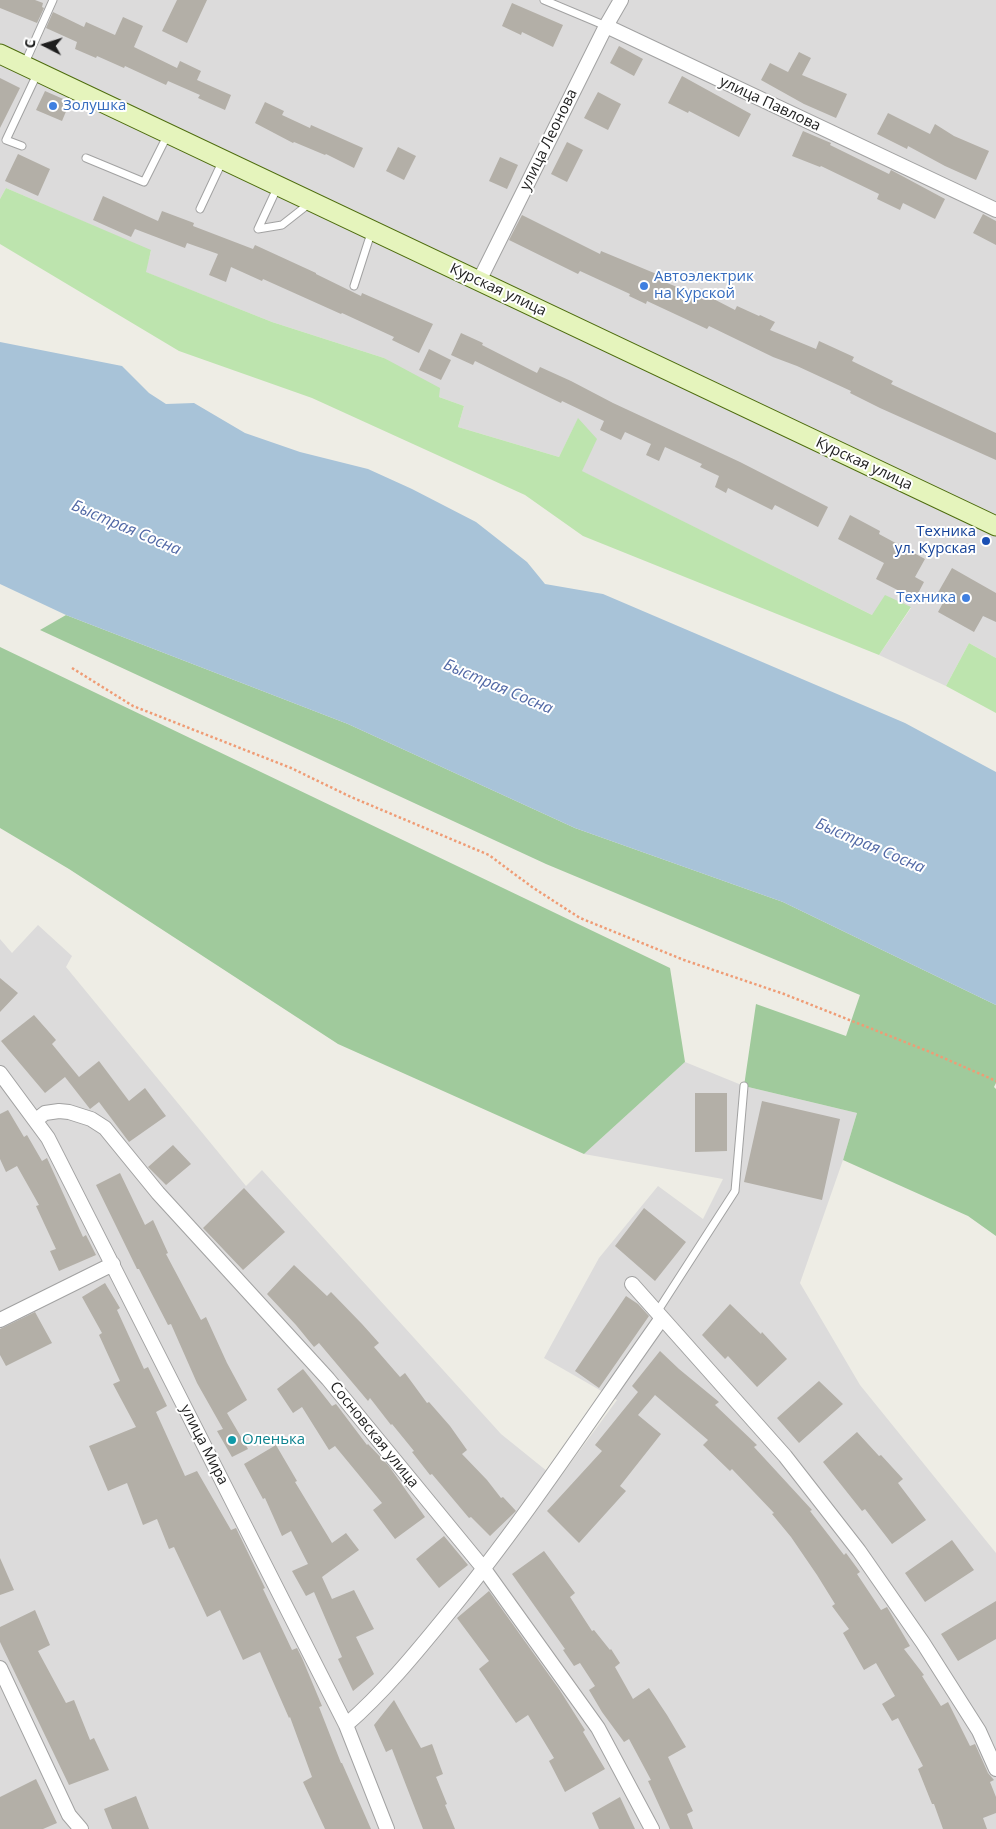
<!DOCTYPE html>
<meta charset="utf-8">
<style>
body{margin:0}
#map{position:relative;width:996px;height:1829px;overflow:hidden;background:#eeede5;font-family:"Open Sans",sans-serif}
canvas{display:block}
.north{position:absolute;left:20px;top:20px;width:50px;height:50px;-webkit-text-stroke:4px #fff;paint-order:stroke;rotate:275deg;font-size:14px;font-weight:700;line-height:20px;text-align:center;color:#1e1e1e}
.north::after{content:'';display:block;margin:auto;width:18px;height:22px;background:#1e1e1e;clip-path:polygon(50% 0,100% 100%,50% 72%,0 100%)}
</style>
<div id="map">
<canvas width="996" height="1829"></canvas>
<div class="north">С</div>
</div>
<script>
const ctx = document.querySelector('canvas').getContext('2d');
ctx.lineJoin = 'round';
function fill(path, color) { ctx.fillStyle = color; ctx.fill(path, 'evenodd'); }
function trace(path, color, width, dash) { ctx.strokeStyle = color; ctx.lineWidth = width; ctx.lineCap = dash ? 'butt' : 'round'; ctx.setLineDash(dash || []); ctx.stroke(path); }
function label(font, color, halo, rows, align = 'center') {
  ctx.font = font + ' "Open Sans",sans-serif'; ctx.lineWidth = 4; ctx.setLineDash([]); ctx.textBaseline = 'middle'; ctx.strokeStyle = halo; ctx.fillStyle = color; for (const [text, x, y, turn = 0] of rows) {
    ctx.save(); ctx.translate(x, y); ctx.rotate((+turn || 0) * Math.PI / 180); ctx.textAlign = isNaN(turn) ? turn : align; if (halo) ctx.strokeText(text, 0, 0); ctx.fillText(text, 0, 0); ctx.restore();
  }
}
fill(new Path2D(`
 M0,0H996V521L0,49Z
 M0,57L996,535V658L969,643L946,686L879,655L911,608L872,615L581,471L578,419L559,457L458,427L464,406L439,397L384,358L272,322L145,272L151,251L6,188L0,199Z
 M38,925L72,956L66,967L246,1186L262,1170L501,1434L558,1480L617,1400L544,1358L599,1258L658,1186L703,1219L723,1179L584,1154L685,1062L744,1086L857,1113L843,1160L800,1283L860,1385L996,1553V1829H0V939L12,953Z`), '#dcdbdb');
fill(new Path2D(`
 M6,188L151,250L146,272L272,322L384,358L440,388L439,397L464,406L458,427L559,457L578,418L597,439L582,471L872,615L885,595L911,607L879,655L583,536L525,495L312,398L179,351L0,244V199Z
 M969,643L996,658V713L946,686Z`), '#bde4ae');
fill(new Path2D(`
 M66,615L348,724L575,828L783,902L996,1005V1083L994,1087L996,1089V1236L968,1216L843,1160L857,1113L744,1086L756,1004L846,1036L860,995L546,864L40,630Z
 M0,647L670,968L685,1062L584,1154L338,1044L69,869L0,828Z`), '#a0ca9c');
fill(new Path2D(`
 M0,342L122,366L149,393L166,404L194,403L245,433L300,452L368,469L412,489L476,522L527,562L545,584L603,594L905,723L996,772V1005L783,902L575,828L348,724L66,615L0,584Z`), '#a8c3d8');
fill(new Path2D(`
 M0,0H35L43,3L42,7L44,8L37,23L0,8Z
 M177,0H207L187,43L162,31Z
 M512,3L563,25L553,47L522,32L521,35L502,26Z
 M53,12L84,27L86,22L115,35L123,17L143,26L134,47L177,68L180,61L201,71L197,80L231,95L225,110L198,98L200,95L168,81L166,85L125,66L124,68L97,56L96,58L75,49L77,42L46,28Z
 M619,46L643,59L634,76L610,63Z
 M799,52L811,58L802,75L847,94L836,118L804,104L761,80L770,63L788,72Z
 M682,76L751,114L739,137L689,111L688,113L668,103Z
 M0,78L20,88L0,128Z
 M45,91L70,102L62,121L36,110Z
 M598,92L621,104L608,130L584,118Z
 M265,102L284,111L282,115L310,128L311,125L363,148L354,168L326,154L325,155L294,142L293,143L255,123Z
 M888,113L930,134L935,124L954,136L989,151L976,180L945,166L908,146L907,149L877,134Z
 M803,131L831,143L830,145L889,174L891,170L945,199L935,219L903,203L900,210L877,199L879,194L821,166L820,167L792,156Z
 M567,142L583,150L567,182L551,174Z
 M398,147L416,156L404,180L386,171Z
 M18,154L50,169L38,196L5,181Z
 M500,157L518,165L507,189L489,181Z
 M103,196L158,221L162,211L194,223L193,226L253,249L255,245L316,273V274L361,296L362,293L433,324L419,353L392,340L394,337L342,313L341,314L263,279L262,281L231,267L226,282L209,275L218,254L187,243L185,248L135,229L131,237L93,220Z
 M983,214L996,221V245L973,233Z
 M522,215L600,254L601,251L659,275L657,279L700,296L702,293L735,310L737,306L759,316L760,315L775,322L770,330L816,349L819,341L854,357L852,361L893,381L891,384L996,433V460L880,408L850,393L851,391L797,366L773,357L709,326L707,329L647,301L646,304L629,296L630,294L580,271L578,274L509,240Z
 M461,333L483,343L482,345L537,373L540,367L571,381L613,403L740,462L828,507L818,527L775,505L772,510L728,488L726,493L715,487L719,476L700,467L702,464L665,447L659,461L646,455L651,444L625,432L621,440L600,430L604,421L562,401L561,403L530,388L475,361L473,365L451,355Z
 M429,349L451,360L441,380L419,370Z
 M850,515L880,531L879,534L925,559L915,577L924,582L915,599L876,579L884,563L838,539Z
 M952,568L996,593V622L983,616L974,632L938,612L944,601L936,596Z
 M0,978L18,993L0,1012Z
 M34,1015L56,1040L52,1044L79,1077L99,1061L129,1101L145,1088L166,1116L129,1142L99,1102L90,1109L65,1077L45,1093L1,1041Z
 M695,1093H727V1151L695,1152Z
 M762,1101L840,1119L822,1200L744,1182Z
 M8,1110L24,1137L27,1135L42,1161L47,1158L83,1237L86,1235L96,1255L59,1271L50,1251L56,1249L36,1206L39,1205L17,1166L6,1172L0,1159V1114Z
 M173,1145L191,1164L166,1185L148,1167Z
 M120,1173L145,1225L153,1220L168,1253L166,1254L201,1320L206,1317L227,1363L247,1400L227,1413L248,1449L232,1457L217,1431L223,1429L197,1383L171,1324L168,1325L139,1269H137L96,1185Z
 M244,1188L285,1232L243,1270L203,1228Z
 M644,1208L686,1242L655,1281L615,1246Z
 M294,1265L327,1296L331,1292L362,1324L379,1343L374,1347L400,1377L405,1373L427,1403L429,1402L450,1426L467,1450L462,1454L487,1480L501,1498L503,1497L516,1511L490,1536L471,1517L469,1518L432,1474L430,1475L412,1452L414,1451L392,1424L391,1425L370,1398L368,1401L319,1343L314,1347L296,1325L267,1294Z
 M105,1283L120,1308L117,1310L144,1369L148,1367L167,1406L156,1412L185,1476L197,1471L231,1530L236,1528L265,1588L263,1589L292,1650L297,1648L302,1658L322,1706L319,1707L341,1763H342L371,1829H325L303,1782L312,1777L290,1717L289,1718L260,1652L243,1660L220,1610L207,1617L174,1547L169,1549L157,1519L143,1525L127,1483L108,1491L89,1446L136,1427L113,1384L120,1381L99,1335L102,1333L82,1297Z
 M626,1296L638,1304L649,1316L599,1388L575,1371Z
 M730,1304L761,1334L762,1332L787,1359L757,1387L728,1356L725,1359L702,1335Z
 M35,1312L52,1343L6,1366L0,1355V1329Z
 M660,1351L679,1369L719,1402L715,1405L757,1445L754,1447L812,1510L810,1511L844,1555L846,1553L860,1572L857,1574L881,1610L887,1607L910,1646L904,1649L924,1675L922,1676L941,1706L948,1702L970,1746L975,1744L988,1773L994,1780L990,1782L996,1797V1813L983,1818L987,1829H943L934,1804H932L918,1769L923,1766L898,1718L892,1721L882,1704L895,1696L876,1663L864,1670L843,1633L849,1629L832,1606L835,1604L817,1575L791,1537L772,1514L774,1513L732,1469L730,1471L703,1445L708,1440L655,1395L638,1415L661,1434L620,1486L626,1491L579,1543L547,1511L602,1451L595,1445L638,1392L632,1386Z
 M303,1369L332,1406L336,1404L367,1445L368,1444L388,1465L425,1517L395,1539L373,1510L382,1503L335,1446L329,1450L302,1407L293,1413L277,1389Z
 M819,1381L843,1404L799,1443L777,1418Z
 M857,1432L879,1456L881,1455L903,1479L898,1483L926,1520L892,1544L865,1509L862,1511L823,1462Z
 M276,1445L297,1481L295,1482L332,1543L346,1533L359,1550L322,1577L332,1599L354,1590L374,1629L356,1637L374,1674L353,1691L338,1659L342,1657L314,1592L306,1596L292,1571L308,1564L291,1531L282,1536L265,1498L263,1499L244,1464Z
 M444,1536L468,1565L439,1588L416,1559Z
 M952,1540L974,1570L925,1602L905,1573Z
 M544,1551L575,1593L570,1597L592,1631L594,1630L610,1650L611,1649L620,1663L615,1667L633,1699L649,1688L667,1715L686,1747L668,1757L693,1811L687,1814L693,1829H670L648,1781L651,1780L629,1739L624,1742L602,1712L589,1690L595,1686L580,1663L574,1666L563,1650L565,1649L512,1574Z
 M0,1558L14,1590L0,1595Z
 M489,1591L559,1689L585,1730L583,1732L605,1769L565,1792L549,1761L554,1758L528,1715L516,1723L479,1669L489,1661L457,1618Z
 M996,1601V1639L958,1661L941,1634Z
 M35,1610L50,1645L38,1651L66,1703L74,1700L90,1740L94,1738L109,1770L69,1785L0,1642V1627Z
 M394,1700L421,1748L432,1744L443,1774L436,1777L447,1804L445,1805L455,1829H423L392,1749L386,1752L374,1725Z
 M36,1779L57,1823L43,1829H0V1797Z
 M136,1796L149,1829H112L104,1809Z
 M620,1797L635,1829H599L592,1813Z`), '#b3afa7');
const lane = new Path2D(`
 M544,0L606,26
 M24,65L53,0
 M22,146L6,140L38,72
 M86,158L144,182L168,134
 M278,186L258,229L282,225L310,203
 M200,209L223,160
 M354,286L372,230
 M657,1312L735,1191L744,1086`);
const street = new Path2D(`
 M606,26L996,210
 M479,281L606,26L621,0
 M0,1073L48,1138L346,1725L387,1829
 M36,1120L45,1113L59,1111L69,1112L91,1119L105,1128L158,1193L328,1379L484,1569L598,1728L652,1829
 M632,1284L785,1456L859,1551L923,1643L979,1731L996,1769
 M0,1320L113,1264
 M0,1668L69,1815L81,1829
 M346,1725C383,1693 415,1654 446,1616C524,1521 591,1418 662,1318`);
const secondary = new Path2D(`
 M0,54L996,526`);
trace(lane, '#a2a2a2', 9);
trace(street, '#a2a2a2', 16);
trace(secondary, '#4d6c0d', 21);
trace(new Path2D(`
 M72,668L133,706L291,768L351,797L489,855L532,887L580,918L684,960L784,994L930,1052L996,1081`), '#ef9c75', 2.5, [2.5, 2.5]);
trace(lane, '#fff', 7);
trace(street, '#fff', 14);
trace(secondary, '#e5f4bc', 19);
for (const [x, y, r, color] of [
 [53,106,5,"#3f7fe0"],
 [644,286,5,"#3f7fe0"],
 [986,541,5,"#1a4fb4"],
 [966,598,5,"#3f7fe0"],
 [232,1440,5,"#0f9aa8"]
]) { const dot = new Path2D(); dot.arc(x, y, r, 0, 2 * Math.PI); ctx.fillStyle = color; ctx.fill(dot); trace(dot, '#fff', 2); }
label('15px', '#1e1e1e', '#fff', [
 ["улица Павлова",770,104,25],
 ["улица Леонова",549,140,-64],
 ["Курская улица",498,290,25],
 ["Курская улица",864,464,25],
 ["Сосновская улица",374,1435,51],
 ["улица Мира",204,1445,63]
]);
label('15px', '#366cbe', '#fff', [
 ["Золушка",63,106],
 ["Автоэлектрик",654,277],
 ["на Курской",654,294],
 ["Техника",956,598,"right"]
], 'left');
label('15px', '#164399', '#fff', [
 ["Техника",976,532],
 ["ул. Курская",976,549]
], 'right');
label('15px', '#0d838f', '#fff', [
 ["Оленька",242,1440]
], 'left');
label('italic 16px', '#5269a6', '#fff', [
 ["Быстрая Сосна",126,528,23],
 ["Быстрая Сосна",498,687,23],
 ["Быстрая Сосна",870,846,23]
]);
</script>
